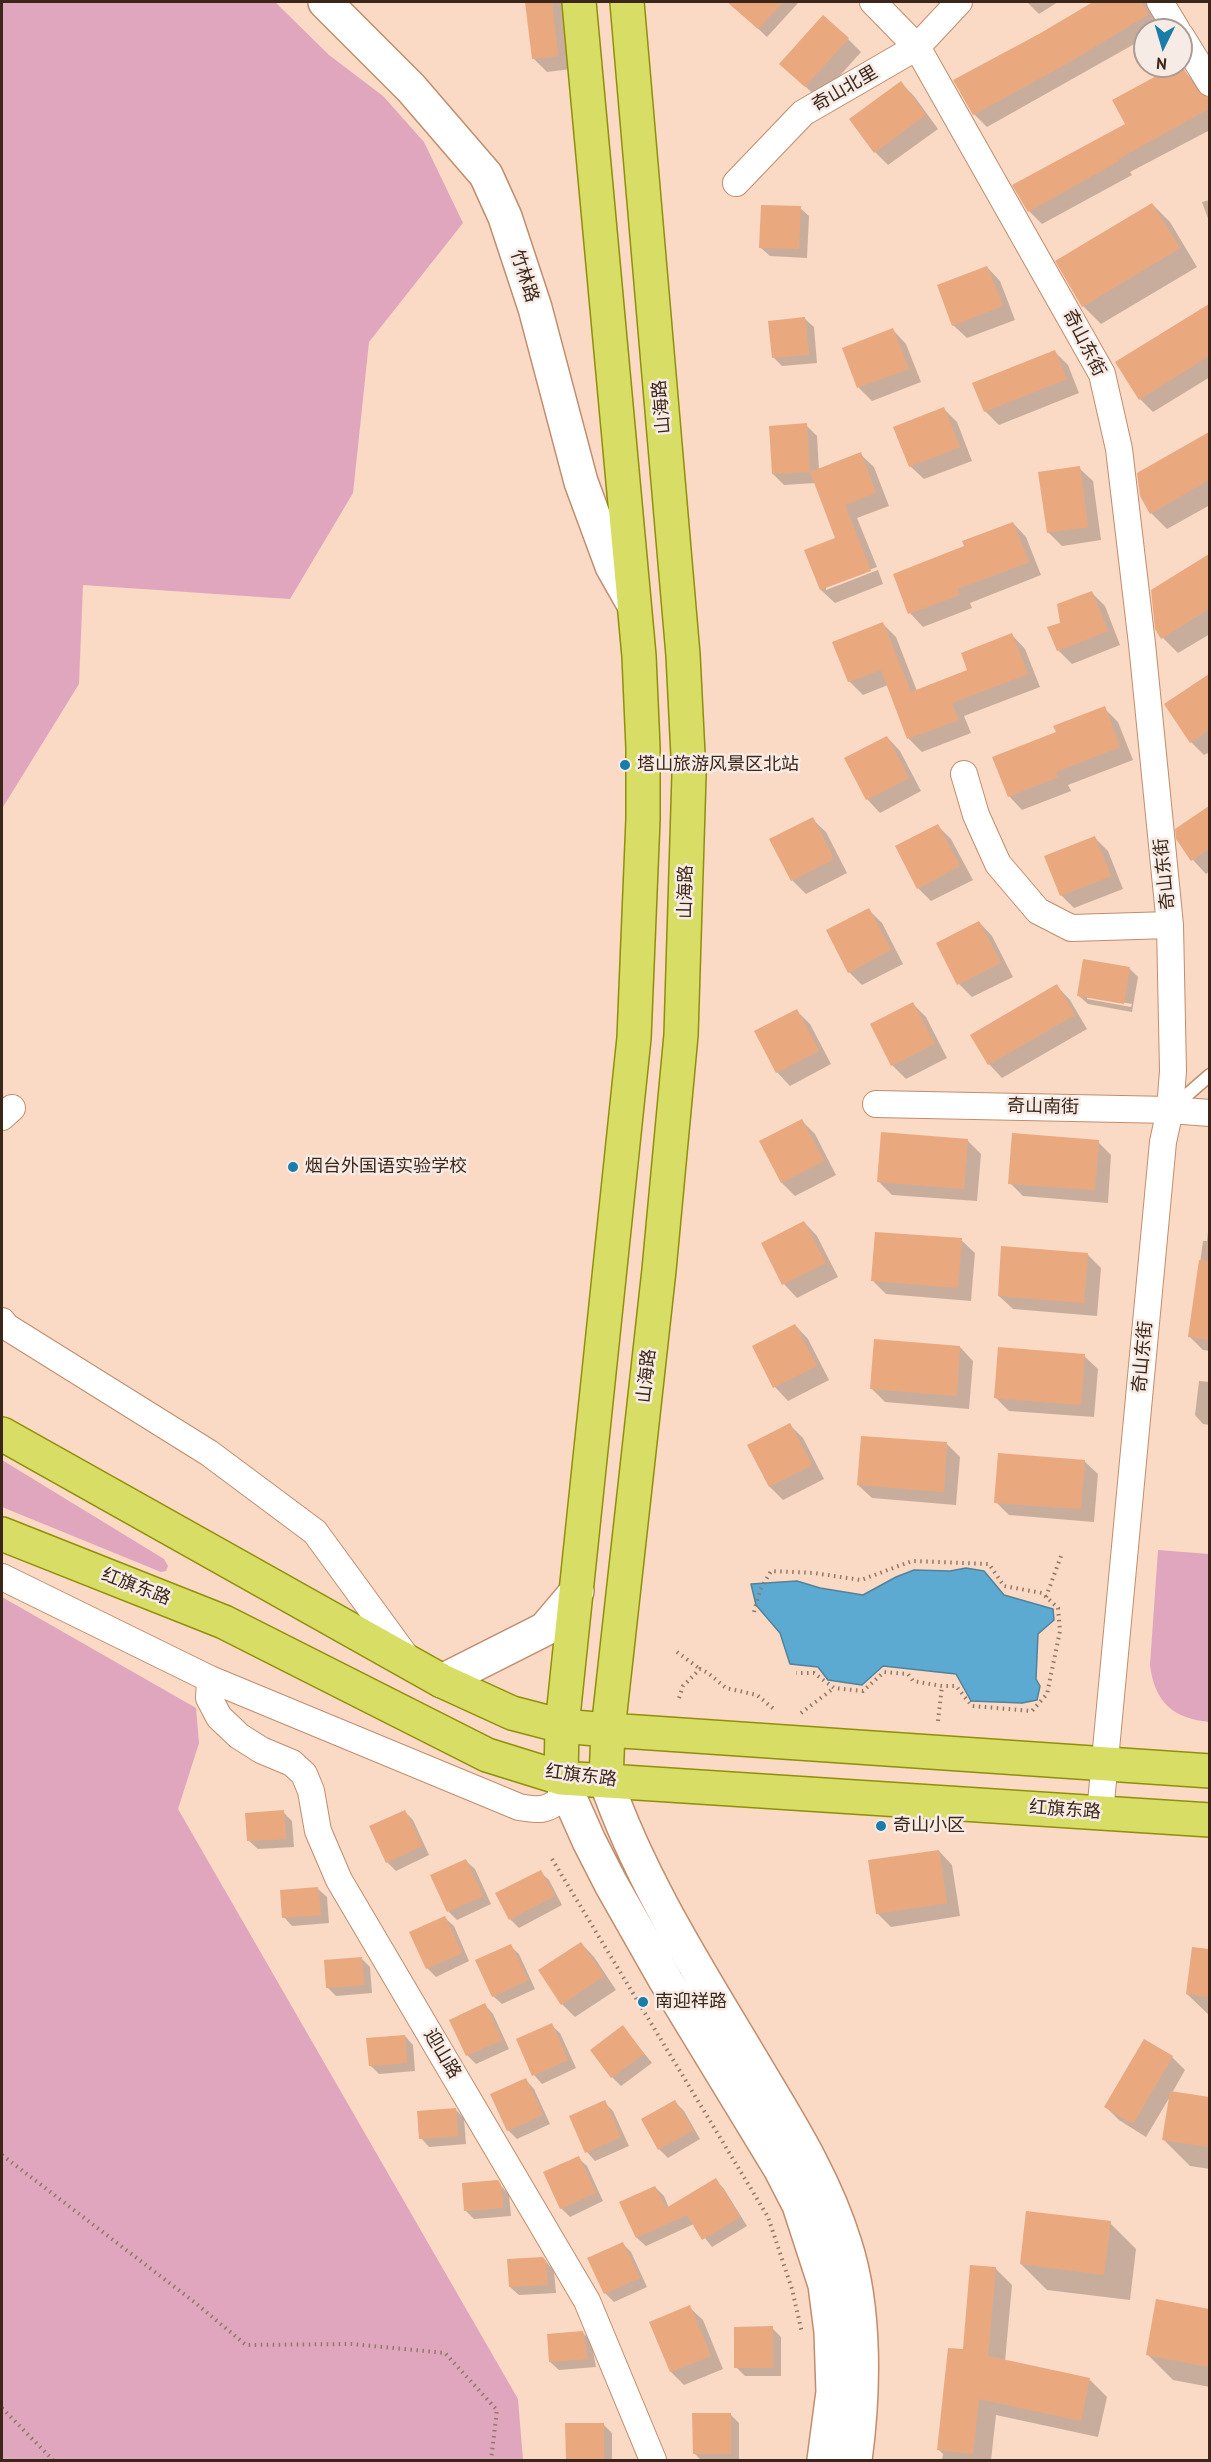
<!DOCTYPE html>
<meta charset="utf-8">
<style>
body{margin:0}
#map{position:relative;width:1211px;height:2462px;overflow:hidden;background:#fad9c5;font-family:"PT Sans",sans-serif}
canvas{display:block}
.frame{position:absolute;inset:0;border:3px solid #3b2619;pointer-events:none}
.north{position:absolute;left:1133px;top:18px;width:60px;height:60px;box-sizing:border-box;background:#f7ebe5;border:2px solid #ac9c93;border-radius:50%;rotate:185deg;font-size:16px;font-weight:700;line-height:24px;text-align:center;color:#3b2619}
.north::after{content:'';display:block;margin:auto;width:21px;height:27px;background:#187da8;clip-path:polygon(50% 0,100% 100%,50% 72%,0 100%)}
</style>
<div id="map">
<canvas width="1211" height="2462"></canvas>
<div class="frame"></div>
<div class="north">N</div>
</div>
<script>
const ctx = document.querySelector('canvas').getContext('2d');
ctx.lineJoin = 'round';
function fill(path, color) { ctx.fillStyle = color; ctx.fill(path, 'evenodd'); }
function trace(path, color, width, dash) { ctx.strokeStyle = color; ctx.lineWidth = width; ctx.lineCap = dash ? 'butt' : 'round'; ctx.setLineDash(dash || []); ctx.stroke(path); }
function label(font, color, halo, rows, align = 'center') {
  ctx.font = font + ' "PT Sans","Noto Sans SC",sans-serif'; ctx.lineWidth = 5; ctx.setLineDash([]); ctx.textBaseline = 'middle'; ctx.strokeStyle = halo; ctx.fillStyle = color; for (const [text, x, y, turn = 0] of rows) {
    ctx.save(); ctx.translate(x, y); ctx.rotate((+turn || 0) * Math.PI / 180); ctx.textAlign = isNaN(turn) ? turn : align; if (halo) ctx.strokeText(text, 0, 0); ctx.fillText(text, 0, 0); ctx.restore();
  }
}
fill(new Path2D(`
 M2,2H275L329,55L383,96L424,142L463,223L369,342L353,493L290,599L83,585L79,684L3,807Z
 M2,1460L164,1559L168,1566L166,1571L161,1572L2,1507Z
 M1158,1550L1209,1554V1722C1173,1718 1155,1703 1150,1665Z
 M2,1597L196,1708L199,1743L178,1809L518,2399L523,2460H2Z`), '#e0a6bd');
const water = new Path2D(`
 M966,1568L984,1571L1004,1595L1053,1609L1054,1620L1038,1634L1036,1679L1040,1686L1037,1700L1022,1703L971,1701L956,1674L883,1666L862,1685L828,1680L818,1667L790,1664L780,1633L756,1605L751,1584L797,1581L820,1588L863,1595L896,1577L914,1570L950,1571Z`);
fill(water, '#5caad2');
trace(water, '#52829a', 1.5);
fill(new Path2D(`
 M527,2H563L571,69L547,72L533,58Z
 M742,2H799L767,37L736,8Z
 M1027,2H1058L1039,14Z
 M1096,2H1145L1161,28L1145,30V38L987,127L974,114L1040,36Z
 M848,39L861,52L819,99L795,77Z
 M1178,66L1192,79L1206,98L1210,99V130L1130,172L1132,175L1042,224L1029,211L1127,124Z
 M901,83L914,96L938,129L888,165L875,152Z
 M1210,200V224L1202,202Z
 M1152,204L1170,222L1197,267L1101,324L1083,306Z
 M800,208L809,216L807,258L770,256L761,248Z
 M987,267L1000,281L1015,320L967,338L953,325Z
 M1210,305V377L1153,412L1140,399L1117,363Z
 M805,319L814,327L817,363L782,366L774,358Z
 M893,330L906,344L921,382L872,401L859,388L844,349Z
 M1054,351L1068,365L1079,393L999,425L986,412L974,384Z
 M944,409L957,422L972,461L924,479L910,466Z
 M806,425L817,436L819,470L860,454L874,467L889,506L857,518L877,567L826,586V590L878,570L883,584L835,603L821,590L806,551L837,539L816,483L784,485L773,474Z
 M1210,434V505L1167,529L1151,513L1139,474Z
 M1079,468L1093,481L1101,540L1062,546L1048,532Z
 M1013,523L1026,537L1041,575L970,603L972,608L923,627L910,613L895,575L966,547Z
 M1210,556V634L1178,653L1163,638L1152,591Z
 M1092,593L1105,606L1120,645L1072,664L1058,650L1061,624Z
 M883,624L896,637L917,691L969,671L1012,635L1025,649L1040,687L964,716L971,733L922,752L909,739L888,685L863,695L849,681Z
 M1210,676V752L1204,755L1191,742L1166,705Z
 M1104,708L1118,722L1133,760L1068,785L1071,791L1022,810L1009,796L1058,733Z
 M887,737L900,751L921,791L880,813L867,799Z
 M1210,808V871L1206,874L1193,860L1178,838L1177,829Z
 M812,819L826,832L847,873L806,894L792,880Z
 M938,826L951,839L973,880L931,901L918,888Z
 M1095,838L1108,851L1123,889L1074,908L1061,895Z
 M869,910L882,923L903,964L862,985L849,972Z
 M979,922L992,936L1013,977L972,997L959,984Z
 M1130,969L1138,977L1132,1012L1088,1004L1079,996ZM1087,996L1132,1004L1131,1007L1087,999Z
 M1057,986L1070,1000L1087,1029L1002,1078L989,1064Z
 M913,1004L926,1017L947,1058L906,1079L893,1066L872,1025Z
 M797,1011L810,1024L831,1064L790,1086L777,1072Z
 M802,1121L815,1134L836,1175L795,1196L782,1183L761,1142Z
 M967,1140L981,1154L977,1201L892,1195L879,1182Z
 M1098,1142L1111,1155L1108,1203L1023,1196L1010,1183Z
 M1210,1211V1351L1203,1350L1190,1337L1203,1241H1207Z
 M804,1222L817,1236L838,1277L797,1298L784,1284L763,1243Z
 M961,1240L975,1253L971,1301L886,1294L873,1281Z
 M1088,1255L1101,1268L1097,1316L1013,1309L999,1296Z
 M795,1325L808,1339L829,1380L788,1401L775,1387L754,1347Z
 M960,1347L973,1361L969,1409L885,1402L871,1388Z
 M1084,1356L1098,1369L1094,1417L1009,1411L995,1397Z
 M1199,1381L1210,1382V1425L1203,1424L1195,1415Z
 M790,1425L803,1438L824,1479L783,1500L770,1487L749,1446Z
 M947,1444L960,1457L956,1505L872,1498L858,1485Z
 M1084,1461L1098,1474L1094,1522L1009,1515L996,1502Z
 M283,1812L292,1821L294,1847L258,1849L249,1841Z
 M405,1812L413,1820L429,1855L396,1871L387,1862Z
 M939,1851L952,1865L960,1916L891,1927L877,1913Z
 M466,1861L475,1869L491,1904L457,1920L448,1911Z
 M540,1872L549,1880L562,1905L519,1928L510,1919Z
 M318,1889L327,1897L329,1923L292,1926L284,1917Z
 M445,1918L454,1926L469,1961L436,1977L427,1968Z
 M581,1943L594,1957L616,1990L575,2017L562,2004Z
 M510,1946L519,1954L535,1989L502,2004L493,1996Z
 M1193,1949L1210,1951V2016L1187,1994Z
 M362,1959L370,1967L372,1993L336,1996L327,1987Z
 M485,2005L493,2014L509,2049L476,2064L467,2055Z
 M551,2025L560,2033L576,2068L542,2084L534,2075Z
 M623,2027L652,2063L621,2086L612,2077Z
 M405,2036L413,2045L415,2071L379,2074L370,2065Z
 M1172,2057L1185,2070L1172,2093L1210,2099V2169L1190,2166L1164,2140L1171,2095L1146,2137L1119,2120L1106,2107Z
 M526,2080L534,2089L550,2124L517,2139L508,2130Z
 M604,2102L613,2111L629,2146L595,2161L587,2152Z
 M675,2102L684,2111L700,2139L668,2158L659,2149Z
 M455,2109L464,2118L466,2144L429,2147L421,2138Z
 M578,2158L587,2166L603,2201L570,2217L561,2208Z
 M716,2180L724,2189L747,2226L712,2247L694,2224L646,2246L637,2238L621,2203L655,2187L664,2196L669,2208Z
 M498,2182L509,2195L511,2216L474,2219L465,2210Z
 M1110,2223L1136,2249L1130,2300L1047,2290L1021,2264Z
 M622,2243L631,2252L647,2287L614,2302L605,2293Z
 M543,2258L554,2271L556,2293L519,2295L510,2287Z
 M995,2268L1012,2285L1005,2361L1090,2380L1107,2397L1098,2437L996,2415L991,2460H942L943,2454L939,2450L964,2351Z
 M1158,2300L1210,2310V2387L1173,2380L1147,2354Z
 M689,2307L703,2320L723,2369L684,2385L671,2372Z
 M772,2328L781,2337V2376H745L736,2367Z
 M583,2333L591,2341L596,2367L559,2370L550,2362Z
 M730,2414L739,2423V2460H701L694,2453Z
 M567,2424H603L612,2433V2460H567Z`), '#0003');
fill(new Path2D(`
 M525,2H552L558,56L532,59Z
 M727,2H783L758,29Z
 M1093,2H1141L1149,14L1068,63L973,115L953,80L1039,34Z
 M823,15L849,38L805,87L779,64Z
 M1175,66H1182L1198,91L1209,98V109L1118,159L1119,161L1028,212L1012,185L1125,124L1112,100Z
 M901,81L926,115L874,153L849,119Z
 M1152,203L1180,248L1082,307L1055,261Z
 M761,205L801,206L799,249L759,248Z
 M987,266L1003,306L952,326L937,285Z
 M1209,304V356L1139,400L1115,362Z
 M805,317L809,355L772,358L768,321Z
 M893,328L909,369L857,388L842,348Z
 M1055,350L1067,379L984,412L972,383Z
 M944,407L960,447L909,467L893,427Z
 M807,423L810,472L772,474L769,426Z
 M1209,432V480L1150,514L1140,496L1137,473Z
 M861,452L876,493L845,505L871,571L820,590L804,550L835,538L810,472Z
 M1080,466L1088,527L1047,533L1038,472Z
 M1013,522L1029,562L957,589L960,595L908,614L893,574L964,546L962,541Z
 M1209,554V609L1161,639L1155,629L1151,590Z
 M1092,591L1108,631L1057,651L1047,627L1060,623L1057,604Z
 M883,622L911,692L967,670L961,653L1012,633L1028,674L952,703L959,720L907,739L881,670L848,682L832,642Z
 M1209,674V730L1190,743L1164,704Z
 M1105,706L1120,747L1056,772L1058,777L1008,797L992,757L1056,732L1053,726Z
 M887,736L909,778L866,800L844,758Z
 M1209,806V849L1191,861L1176,839L1175,829Z
 M813,817L834,859L791,881L769,839Z
 M938,824L960,866L917,889L895,846Z
 M1095,836L1111,876L1060,896L1044,856Z
 M869,908L891,950L848,973L826,930Z
 M979,921L1001,963L957,985L936,943Z
 M1083,959L1130,967L1124,1004L1077,996Z
 M1057,984L1075,1015L988,1065L970,1035Z
 M913,1002L935,1044L891,1066L870,1024Z
 M797,1009L819,1051L776,1073L754,1031Z
 M802,1119L824,1161L781,1183L759,1141Z
 M881,1132L968,1139L964,1189L877,1182Z
 M1012,1133L1099,1140L1095,1190L1008,1184Z
 M804,1221L826,1263L782,1285L761,1243Z
 M875,1232L962,1238L958,1288L871,1281Z
 M1001,1246L1088,1253L1084,1303L998,1296Z
 M1199,1260L1209,1261V1340L1188,1337Z
 M795,1324L817,1366L773,1388L752,1346Z
 M874,1339L960,1346L957,1396L870,1389Z
 M998,1347L1085,1354L1081,1405L994,1398Z
 M790,1423L812,1465L769,1487L747,1445Z
 M861,1436L947,1442L944,1492L857,1485Z
 M998,1453L1085,1460L1081,1509L994,1503Z
 M284,1810L286,1839L247,1841L245,1813Z
 M405,1810L422,1846L386,1863L369,1826Z
 M939,1850L947,1903L876,1914L868,1860Z
 M466,1859L483,1896L447,1912L430,1875Z
 M541,1870L555,1896L509,1920L495,1893Z
 M318,1887L321,1915L282,1918L280,1890Z
 M445,1916L462,1953L426,1969L409,1932Z
 M581,1942L604,1976L561,2005L538,1970Z
 M511,1944L528,1980L492,1997L475,1960Z
 M1192,1947L1209,1949V1997L1186,1994Z
 M362,1957L364,1985L326,1988L324,1960Z
 M485,2003L502,2040L466,2056L449,2020Z
 M552,2023L568,2060L532,2076L516,2039Z
 M623,2025L644,2054L611,2078L590,2050Z
 M405,2035L407,2063L369,2066L366,2038Z
 M1144,2039L1173,2056L1133,2124L1104,2107Z
 M526,2078L543,2115L507,2131L490,2094Z
 M1170,2091L1209,2097V2147L1162,2140Z
 M605,2100L621,2137L585,2153L569,2116Z
 M675,2100L693,2130L658,2150L641,2119Z
 M456,2108L458,2136L419,2139L417,2111Z
 M579,2156L596,2193L560,2209L543,2172Z
 M716,2178L740,2217L702,2240L687,2215L636,2238L619,2202L655,2186L666,2208Z
 M498,2180L501,2185L503,2208L464,2211L462,2183Z
 M1026,2211L1111,2221L1104,2275L1020,2264Z
 M623,2242L640,2278L604,2294L587,2258Z
 M543,2257L546,2261L548,2285L509,2287L507,2259Z
 M970,2265L996,2267L988,2356L1090,2378L1081,2421L979,2399L973,2454L937,2450L948,2348L963,2349Z
 M1156,2299L1209,2309V2367L1146,2355Z
 M690,2305L711,2356L670,2372L649,2322Z
 M773,2326V2368H734V2327Z
 M583,2331L588,2359L549,2362L547,2334Z
 M692,2413H731V2454H693Z
 M565,2423H604V2460H566Z`), '#eaa87e');
const lane = new Path2D(`
 M1173,1107L1210,1075`);
const street = new Path2D(`
 M873,2L917,47L1102,374L1119,449L1142,644L1170,925L1173,1071L1170,1110L1163,1142L1100,1813
 M1160,2L1177,30
 M1181,36L1210,83
 M736,183L803,113L917,47L959,2
 M964,774L976,815L998,864L1038,911L1071,928L1170,925
 M876,1104L1170,1110L1210,1113
 M2,1117L12,1108
 M2,1321L7,1327L209,1453L315,1532L407,1658
 M2,1577L210,1679L519,1807C538,1810 545,1812 561,1799V1778
 M210,1679L209,1698L219,1717L239,1736L261,1750L292,1763L304,1774L311,1791L318,1831L339,1880L587,2301L653,2460`);
const secondary = new Path2D(`
 M325,2L411,88L486,175L505,217L535,308L581,482L612,566L633,603
 M442,1681L545,1629L577,1591
 M561,1778L589,1841L611,1884L666,1981L781,2170L799,2205L825,2285L831,2332L833,2392L824,2460
 M606,1781C642,1885 704,1979 760,2074C793,2129 826,2182 845,2244C866,2309 864,2394 855,2460`);
const primary = new Path2D(`
 M2,1434L442,1681L512,1713L562,1726L608,1730L1210,1771
 M2,1534L224,1622L487,1755L561,1778L1210,1820
 M561,1778L562,1726L634,1038L643,819V748L639,656L579,2
 M606,1781L608,1730L659,1270L681,1035L689,775L683,655L627,2`);
trace(lane, '#c08d6d', 15);
trace(street, '#c08d6d', 28);
trace(secondary, '#c08d6d', 36);
trace(primary, '#908f09', 36);
trace(new Path2D(`
 M1046,1597L1061,1556
 M754,1612L760,1590L771,1571L814,1573L861,1580L912,1561L989,1564L1004,1586L1042,1593L1058,1608L1060,1631L1047,1694L1032,1711L972,1706L956,1686H942L913,1681L908,1674L884,1672L863,1691L834,1688L814,1673H796
 M677,1652L700,1669
 M679,1698L683,1686L700,1669L708,1673L726,1688L757,1695L776,1711
 M801,1713L834,1688
 M938,1721L942,1686
 M552,1859L768,2217L792,2289L802,2333
 M2,2155L193,2301L246,2345L352,2344L445,2353L497,2410L491,2460
 M2,2408L53,2460`), '#927868', 4, [1.5, 4.5]);
trace(lane, '#fff', 12);
trace(street, '#fff', 26);
trace(secondary, '#fff', 33);
trace(primary, '#d8dd66', 33);
for (const [x, y, r, color] of [
 [625,765,6,"#187da8"],
 [293,1167,6,"#187da8"],
 [881,1826,6,"#187da8"],
 [643,2002,6,"#187da8"]
]) { const dot = new Path2D(); dot.arc(x, y, r, 0, 2 * Math.PI); ctx.fillStyle = color; ctx.fill(dot); trace(dot, '#f7ebe5', 2); }
label('18px', '#3b2619', '#f7ebe5', [
 ["奇山北里",845,89,-30],
 ["竹林路",524,276,72],
 ["奇山东街",1084,343,63],
 ["山海路",662,407,-95],
 ["奇山东街",1165,874,-96],
 ["山海路",686,892,-89],
 ["奇山南街",1043,1107,1],
 ["奇山东街",1143,1357,-85],
 ["山海路",647,1376,-84],
 ["红旗东路",136,1587,21],
 ["红旗东路",581,1776,7],
 ["红旗东路",1065,1810,4],
 ["迎山路",442,2054,59]
]);
label('18px', '#3b2619', '#f7ebe5', [
 ["塔山旅游风景区北站",637,765],
 ["烟台外国语实验学校",305,1167],
 ["奇山小区",893,1826],
 ["南迎祥路",655,2002]
], 'left');
</script>
